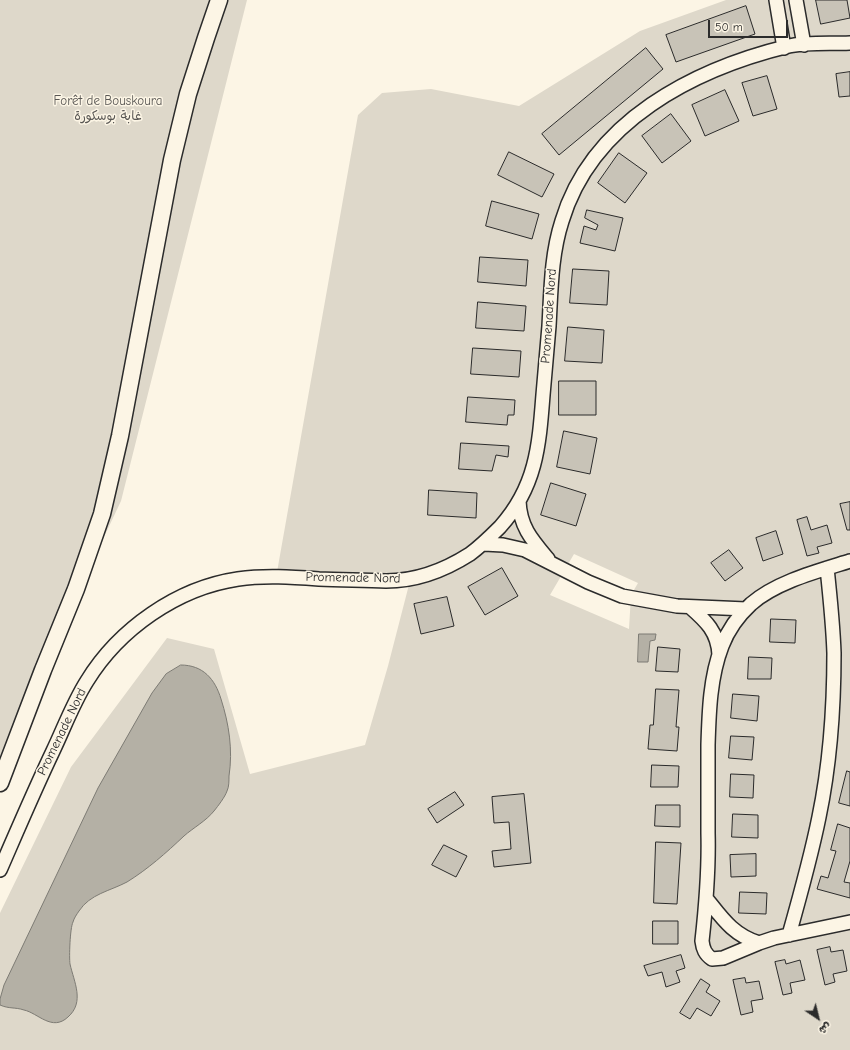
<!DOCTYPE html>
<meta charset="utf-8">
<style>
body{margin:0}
#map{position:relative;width:850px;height:1050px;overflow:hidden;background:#fcf5e5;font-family:"Comic Neue","Playpen Sans Arabic",sans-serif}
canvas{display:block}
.north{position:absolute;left:798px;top:998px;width:40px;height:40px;-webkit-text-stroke:3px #fcf5e5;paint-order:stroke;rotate:145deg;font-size:11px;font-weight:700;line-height:16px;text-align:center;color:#2b2b2b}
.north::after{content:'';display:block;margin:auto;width:14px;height:18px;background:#2b2b2b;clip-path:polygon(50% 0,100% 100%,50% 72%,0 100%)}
.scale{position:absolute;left:708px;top:20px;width:80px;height:18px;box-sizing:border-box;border:2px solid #2b2b2b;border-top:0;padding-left:5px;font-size:12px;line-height:14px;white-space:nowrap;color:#2b2b2b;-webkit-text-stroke:3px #fcf5e5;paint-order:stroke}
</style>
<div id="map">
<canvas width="850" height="1050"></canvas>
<div class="north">ش</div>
<div class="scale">50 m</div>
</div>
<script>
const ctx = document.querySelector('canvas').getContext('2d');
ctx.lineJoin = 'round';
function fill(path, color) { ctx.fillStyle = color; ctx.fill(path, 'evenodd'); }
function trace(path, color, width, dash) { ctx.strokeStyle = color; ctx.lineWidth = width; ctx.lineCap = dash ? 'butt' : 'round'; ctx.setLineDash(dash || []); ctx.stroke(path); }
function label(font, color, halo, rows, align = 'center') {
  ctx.font = font + ' "Comic Neue","Playpen Sans Arabic",sans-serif'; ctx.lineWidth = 3; ctx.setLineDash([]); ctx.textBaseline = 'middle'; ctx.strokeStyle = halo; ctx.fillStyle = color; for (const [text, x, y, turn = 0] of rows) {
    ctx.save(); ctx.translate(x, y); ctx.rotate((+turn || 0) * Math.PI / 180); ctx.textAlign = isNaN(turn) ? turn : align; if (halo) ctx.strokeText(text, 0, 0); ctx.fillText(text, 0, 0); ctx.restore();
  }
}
fill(new Path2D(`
 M0,0H247L121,501L0,757Z
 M726,0H850V1050H0V913L71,767L167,638L214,649L250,774L365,745L388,666L412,573L277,572L358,115L382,93L431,89L519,106L640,31ZM574,554L638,583L631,595L629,629L550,595Z`), '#ded8ca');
const water = new Path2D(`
 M639,634H656L655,640L650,641L648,662H638Z
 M181,665C203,665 215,679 221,699C229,724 233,750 229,776C229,781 229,787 227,791C225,797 218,806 214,811C206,821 193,828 184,836C166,853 148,869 127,882C110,891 90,894 79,911C77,914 74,918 73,922C70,928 69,957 70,964C74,982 85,1002 68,1017C52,1032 38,1013 24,1010C15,1007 9,1009 0,1005V999L4,985L98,788L152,693L166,674Z`);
fill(water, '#b4b0a5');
trace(water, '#7d7b74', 1);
const building = new Path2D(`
 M816,0H847L850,18L821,24Z
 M746,6L755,34L676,62L666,35Z
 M646,48L663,69L559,155L542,134Z
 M850,72V96L839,97L836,74Z
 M767,76L777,109L753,116L742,83Z
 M725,90L739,121L705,136L692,105Z
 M671,114L691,141L662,163L642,136Z
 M509,152L554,174L542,197L498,175Z
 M619,153L647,173L625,203L598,183Z
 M492,201L539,214L532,239L486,226Z
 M587,210L623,218L615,251L580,243L584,226L596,230L598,225L585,218Z
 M480,257L528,260L526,286L478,282Z
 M573,269L609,271L607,305L570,303Z
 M478,302L526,306L524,331L476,328Z
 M568,327L604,330L602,363L565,361Z
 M473,348L521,351L519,377L471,374Z
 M559,381H596V415H559Z
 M468,397L515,400L514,415H508L507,425L466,422Z
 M564,431L597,438L590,474L557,467Z
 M461,443L509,446L508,457L496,455L492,471L459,469Z
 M551,483L586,494L576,526L541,515Z
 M429,490L477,493L476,518L428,515Z
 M850,502V530H847L840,504Z
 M807,517L811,530L827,525L832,543L817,547L819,553L807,556L797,520Z
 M776,531L783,554L763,561L756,538Z
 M729,550L743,568L725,581L711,563Z
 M502,568L518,596L485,615L468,587Z
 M447,597L454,626L421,634L414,604Z
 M771,619L796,620L795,643L770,642Z
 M658,647L680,649L678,672L656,671Z
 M749,657L772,658L771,679H748Z
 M656,689L679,690L676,727H679L677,751L648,749L650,725H653Z
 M733,694L759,696L757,721L731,718Z
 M731,736L754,737L752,760L729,758Z
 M652,765L679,766L678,787H651Z
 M847,771L850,772V806L839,803Z
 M731,774L754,775L753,798L730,797Z
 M455,792L464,805L437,823L428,809Z
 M524,794L531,863L494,867L492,851L511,849L509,822L494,823L492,797Z
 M656,805H680V827L655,826Z
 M733,814L758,815V838L732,837Z
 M838,824L850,828V861L844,882L850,883V898L817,889L821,876L828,878L836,851L831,850Z
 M656,842L681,843L677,904L654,903Z
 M444,845L467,856L456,877L432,865Z
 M756,854V876L731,877L730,855Z
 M740,892L767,893L766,914L739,913Z
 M653,921H678V944H653Z
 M830,947L831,952L843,950L847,971L833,974L835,982L825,985L817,950Z
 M681,955L685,968L676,971L680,982L666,987L662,972L648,976L644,966Z
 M785,960L786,964L800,960L805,980L790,983L792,993L783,995L775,962Z
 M745,978L746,983L759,981L763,999L751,1001L753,1012L741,1015L733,980Z
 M701,979L710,985L706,992L720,1001L711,1016L697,1008L690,1019L680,1013Z`);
fill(building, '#c8c3b7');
trace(building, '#2b2b2b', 1);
const minor = new Path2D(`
 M776,0L784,48
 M796,0L804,45
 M519,501C520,527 532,540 548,559
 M484,544L503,545L525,550L588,582L622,596L677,606L746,609
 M850,561C818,571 776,582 751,604C738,616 728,630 722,646C710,677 709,712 708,745C708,774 708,803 708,833C709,869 706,905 702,941C703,949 705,954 712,959L723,958L759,943L774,938L850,922
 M690,607C706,621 718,632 719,655
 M0,870C17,831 34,791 53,751C64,728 73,703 87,681C119,629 177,588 238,579C265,575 292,577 319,579C341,580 364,580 386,581C415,581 445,570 470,554C481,546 490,537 500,527C536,487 539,447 543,395C545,372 547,349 549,326C551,291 551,255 562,221C592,121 694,69 789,46C808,42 830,44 850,43
 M706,898C722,918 733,935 759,943
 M789,935C800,896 811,857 819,817C830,764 834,708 834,653C833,625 830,596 827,568`);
const tertiary = new Path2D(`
 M0,783L43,670L76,589L102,514L120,436L172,160L188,94L206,38L219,0`);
trace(minor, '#2b2b2b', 16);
trace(tertiary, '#2b2b2b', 19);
trace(minor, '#fcf5e5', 13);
trace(tertiary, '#fcf5e5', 16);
label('13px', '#585653', '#fcf5e5', [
 ["Forêt de Bouskoura",108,101],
 ["غابة بوسكورة",108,116]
]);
label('13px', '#2b2b2b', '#fcf5e5', [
 ["Promenade Nord",549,316,-86],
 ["Promenade Nord",353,578,1],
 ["Promenade Nord",62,732,-64]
]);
</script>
